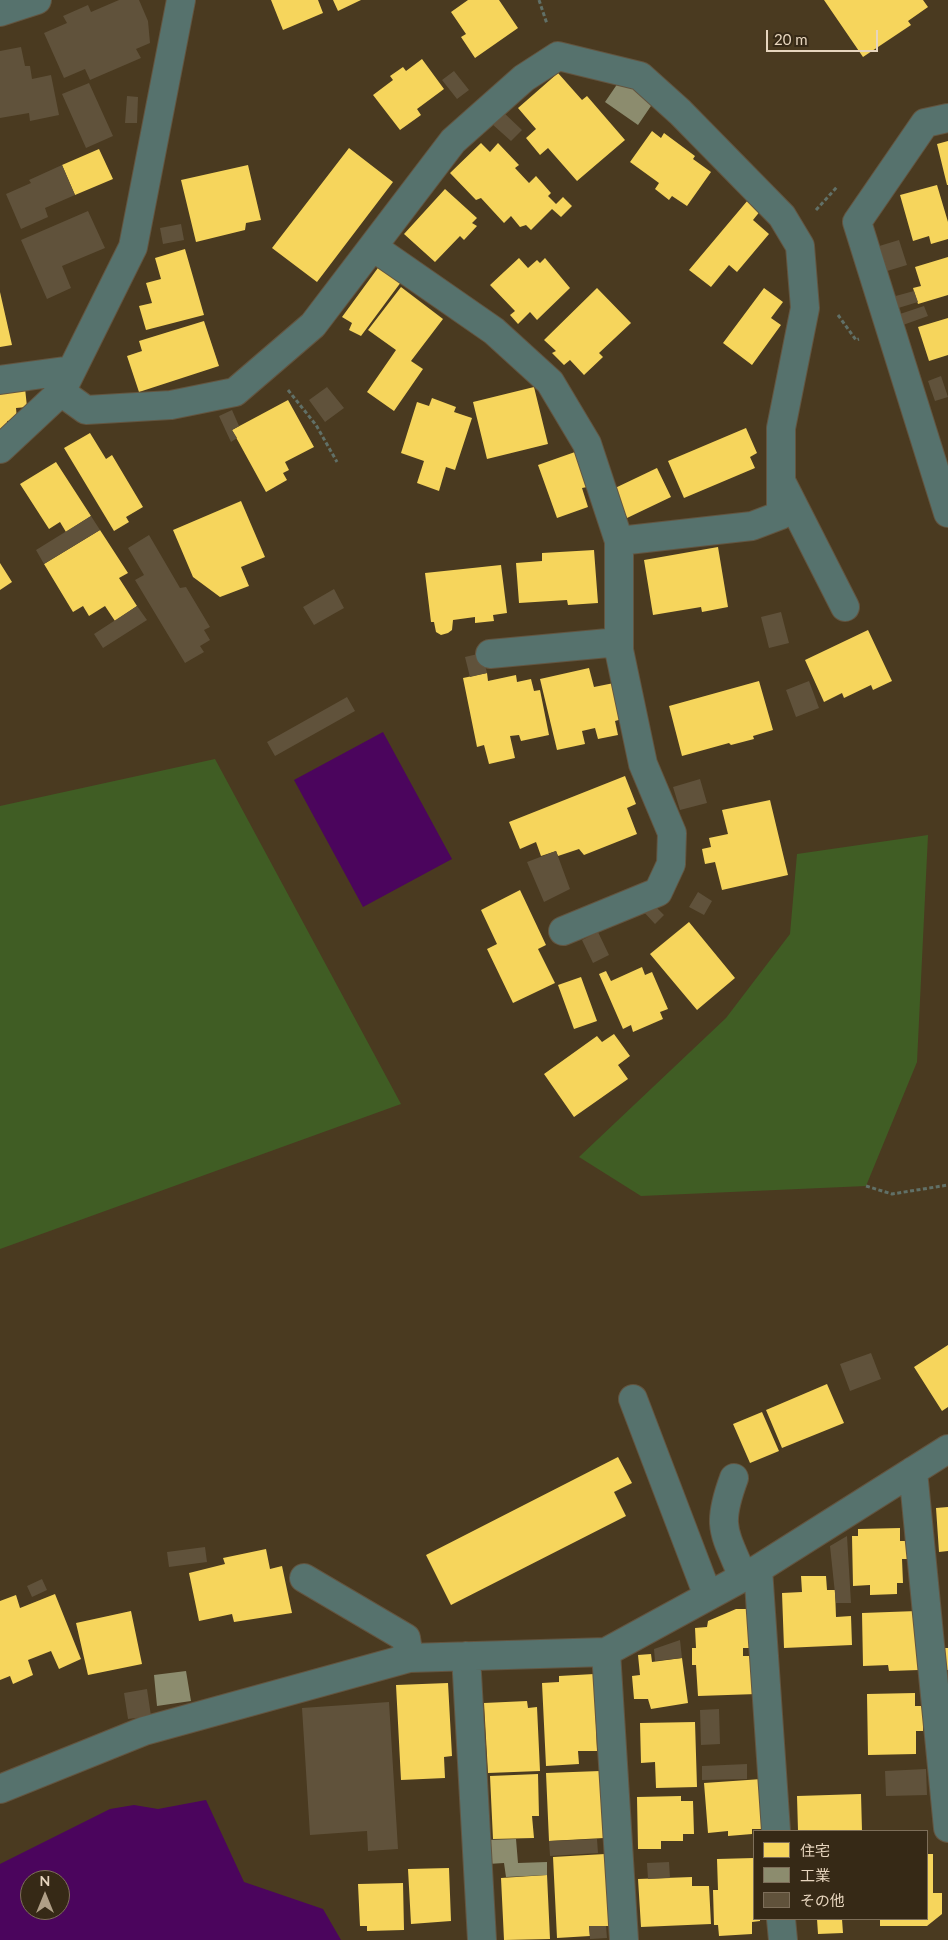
<!DOCTYPE html>
<meta charset="utf-8">
<style>
body{margin:0}
#map{position:relative;width:948px;height:1940px;overflow:hidden;background:#4a3a20;font-family:Lato,"Noto Sans JP",sans-serif}
canvas{display:block}
.legend{position:absolute;left:753px;top:1830px;width:175px;height:90px;box-sizing:border-box;background:#362916;border:1px solid #7d6e59;margin:0;padding:6px 9px;list-style:none;font-size:15px;color:#e7d5be}
.legend li{display:flex;align-items:center;gap:10px;height:25px}
.legend b{width:25px;border:1px solid #7d6e59}
.north{position:absolute;left:20px;top:1870px;width:50px;height:50px;box-sizing:border-box;background:#362916;border:1px solid #7d6e59;border-radius:50%;rotate:0deg;font-size:14px;font-weight:700;line-height:20px;text-align:center;color:#e7d5be}
.north::after{content:'';display:block;margin:auto;width:18px;height:22px;background:#b09f87;clip-path:polygon(50% 0,100% 100%,50% 72%,0 100%)}
.scale{position:absolute;left:766px;top:30px;width:112px;height:22px;box-sizing:border-box;border:2px solid #e7d5be;border-top:0;padding-left:6px;font-size:15px;line-height:18px;white-space:nowrap;color:#e7d5be;-webkit-text-stroke:4px #362916;paint-order:stroke}
</style>
<div id="map">
<canvas width="948" height="1940"></canvas>
<ul class="legend">
<li><b style="height:14px;background:#f6d55c"></b>住宅</li>
<li><b style="height:14px;background:#8c8c6e"></b>工業</li>
<li><b style="height:14px;background:#60523b"></b>その他</li>
</ul>
<div class="north">N</div>
<div class="scale">20 m</div>
</div>
<script>
const ctx = document.querySelector('canvas').getContext('2d');
ctx.lineJoin = 'round';
function fill(path, color) { ctx.fillStyle = color; ctx.fill(path, 'evenodd'); }
function trace(path, color, width, dash) { ctx.strokeStyle = color; ctx.lineWidth = width; ctx.lineCap = dash ? 'butt' : 'round'; ctx.setLineDash(dash || []); ctx.stroke(path); }
fill(new Path2D(`
 M215,759L401,1104L0,1249V806Z
 M928,835L917,1062L866,1186L641,1196L579,1157L726,1018L790,934L797,854Z`), '#405d24');
fill(new Path2D(`
 M383,732L452,859L363,907L294,780Z
 M206,1800L244,1882L323,1909L341,1940H0V1864L110,1809L134,1805L158,1809ZM30,1880H60V1910H30Z`), '#4b055d');
fill(new Path2D(`
 M271,0H318L323,13L283,30Z
 M333,0H361L338,11Z
 M468,0H499L518,28L475,58L461,37L466,34L451,12Z
 M824,0H923L928,7L908,21L911,25L863,57Z
 M422,59L444,89L417,109L421,115L400,130L373,95L393,80L390,76L403,67L406,71Z
 M558,73L582,100L587,96L625,140L577,181L548,148L540,155L526,138L536,129L518,108Z
 M652,131L661,138L664,133L695,156L693,159L711,172L687,206L672,196L669,200L655,189L659,183L630,162Z
 M948,141V185H947L937,144Z
 M481,143L490,152L498,143L519,165L515,168L529,183L536,176L551,193L548,196L556,204L563,197L572,206L561,217L552,209L531,230L526,225L520,227L511,216L504,223L481,198L476,200L450,173Z
 M349,148L393,182L317,282L272,248Z
 M99,149L113,179L75,195L62,165Z
 M248,165L261,220L246,223L245,230L196,242L181,180Z
 M937,185L948,222V239L931,244L929,236L913,241L900,195Z
 M445,189L477,218L472,223L477,226L464,240L460,236L435,262L404,234Z
 M748,200L761,210L753,220L769,234L737,272L729,265L711,287L689,270Z
 M185,249L204,315L146,330L139,306L152,303L146,283L161,279L155,258Z
 M948,257V295L918,304L913,288L921,286L915,267Z
 M519,258L528,268L537,260L540,263L545,258L570,288L537,320L530,312L518,324L510,315L515,311L490,285Z
 M383,261L404,278L361,336L349,330L352,323L342,317Z
 M401,287L443,319L411,361L423,369L394,411L367,392L396,350L368,330Z
 M597,288L631,323L599,353L603,357L584,375L570,360L564,365L552,353L556,351L544,340Z
 M764,288L783,302L771,318L781,325L752,365L723,343Z
 M0,292L12,345L0,347Z
 M948,318V355L929,361L918,327Z
 M204,321L219,366L139,392L127,356L142,351L139,341Z
 M534,387L548,444L487,459L473,402Z
 M25,388L27,407L16,408L17,420L7,421L9,430L0,431V392Z
 M432,398L456,407L454,412L472,418L455,470L446,467L439,491L417,483L424,461L401,453L417,402L429,406Z
 M288,400L314,447L285,462L289,470L283,473L287,480L266,492L232,430Z
 M746,428L757,453L750,457L755,468L684,498L668,461Z
 M90,433L106,459L112,455L143,507L126,517L129,522L114,531L64,448Z
 M575,452L587,487L582,488L588,507L557,518L538,465Z
 M56,462L91,516L66,532L60,522L49,529L20,484Z
 M657,468L671,497L627,518L613,489Z
 M241,501L265,557L241,567L249,586L220,597L193,577L173,530Z
 M100,530L128,573L119,578L137,606L115,621L105,606L89,616L83,606L73,612L44,564Z
 M718,547L728,607L702,612L701,607L653,615L644,560Z
 M594,550L598,603L568,605L567,600L519,603L516,563L542,561V553Z
 M0,563L12,582L0,590Z
 M501,565L507,613L493,615L494,621L475,623V617L453,620L452,630L448,633L441,635L436,632L434,622H431L425,573Z
 M868,630L892,681L873,690L871,685L844,698L842,693L824,702L805,660Z
 M589,668L594,687L614,683L622,719L615,721L618,735L598,739L595,728L582,731L585,744L557,750L540,679Z
 M487,673L488,681L516,675L517,682L531,679L534,691L540,690L549,735L521,741L519,735L510,736L515,758L489,764L484,745L477,747L463,678Z
 M759,681L773,730L753,736L754,739L731,745L729,743L682,756L669,706Z
 M625,776L636,804L627,808L637,834L584,855L579,849L558,856L556,851L541,856L536,842L520,849L509,822Z
 M770,800L788,875L722,890L715,862L705,864L702,849L711,847L709,838L728,834L722,810Z
 M520,890L546,945L538,949L555,983L513,1003L487,949L497,944L481,910Z
 M689,922L735,978L697,1010L650,954Z
 M642,967L645,975L652,972L668,1009L660,1012L663,1019L633,1032L631,1025L623,1029L599,974L606,971L611,981Z
 M581,977L597,1021L574,1029L558,985Z
 M614,1034L630,1056L618,1065L628,1079L574,1117L544,1074L597,1036L602,1042Z
 M948,1345V1407L942,1411L914,1367Z
 M827,1384L844,1423L782,1448L766,1410Z
 M762,1412L779,1451L750,1463L733,1424Z
 M618,1457L632,1483L614,1492L626,1516L451,1605L426,1555Z
 M948,1507V1551L939,1552L936,1508Z
 M900,1528V1541H908L909,1559H902L903,1583H897V1594L870,1595V1585L853,1586L852,1536H858V1529Z
 M266,1549L270,1569L282,1566L292,1613L234,1622L232,1614L199,1621L189,1573L225,1564L223,1558Z
 M801,1576H826L827,1590H835L836,1617L851,1616L852,1645L784,1648L782,1593L802,1592Z
 M55,1594L81,1659L59,1669L51,1651L28,1660L33,1675L13,1684L10,1676L0,1680V1601L16,1595L20,1608Z
 M736,1609H752L754,1648H743V1656H755L757,1694L698,1696L696,1665H692V1648H696L695,1628L707,1627L708,1621Z
 M131,1611L142,1664L88,1675L76,1623Z
 M917,1611L919,1670L889,1671L888,1665L863,1666L862,1613Z
 M943,1648H948V1670H943Z
 M651,1654L652,1662L682,1658L688,1703L651,1709L648,1699H634L632,1676L640,1675L638,1655Z
 M594,1674L597,1751H578L579,1764L546,1766L542,1683L559,1682V1676Z
 M448,1683L452,1756L444,1757L445,1778L401,1780L396,1685Z
 M915,1693V1706H923V1731H916V1754L868,1755L867,1694Z
 M527,1701L528,1708L537,1707L540,1771L488,1773L484,1703Z
 M695,1722L697,1787L656,1788L655,1762L641,1763L640,1723Z
 M600,1771L604,1838L549,1841L546,1773Z
 M538,1774L539,1816H532L534,1838L493,1839L490,1776Z
 M762,1779L768,1829H752V1834L728,1836V1831L708,1833L704,1783Z
 M861,1794L862,1831H798L797,1796Z
 M681,1796V1801H693L694,1834H683V1841H661V1849H638L637,1797Z
 M605,1854L609,1926H589L590,1936L557,1938L553,1857Z
 M927,1854H933V1893H942V1914L927,1926H880V1919H927Z
 M754,1858V1919H760V1921L752,1922V1934L719,1936L718,1925H714L713,1890H718L717,1859Z
 M449,1868L451,1921L411,1924L408,1869Z
 M547,1875L550,1939L504,1940L501,1878Z
 M692,1877V1886H709L711,1924L641,1927L638,1879Z
 M403,1883L404,1930L367,1931V1926H360L358,1884Z
 M817,1919H842L843,1933L818,1934Z`), '#f6d55c');
fill(new Path2D(`
 M620,80L653,103L638,125L605,102Z
 M186,1671L191,1701L157,1706L154,1675Z
 M516,1839L518,1863L547,1862V1875L506,1877L504,1863L488,1864L486,1840Z`), '#8c8c6e');
fill(new Path2D(`
 M119,0H139L148,21L150,43L136,49L141,58L90,80L85,69L64,78L44,33L67,23L63,16L88,5L91,12Z
 M21,47L25,66H30L32,79L51,75L59,115L30,121L29,113L0,118V51Z
 M454,71L469,90L457,99L442,80Z
 M89,83L113,136L86,148L62,94Z
 M127,96L138,97L137,123H125Z
 M503,112L522,130L511,141L492,124Z
 M62,165L75,195L45,208L48,217L21,229L6,194L31,183L29,180Z
 M88,211L105,248L62,266L71,288L47,299L21,240Z
 M181,224L184,240L163,244L160,228Z
 M899,240L907,265L884,272L876,247Z
 M914,291L918,302L895,309L892,297Z
 M924,306L928,316L903,325L900,314Z
 M941,376L948,397L935,401L928,381Z
 M327,387L344,408L325,422L309,400Z
 M232,410L239,426L232,430L237,438L231,442L219,416Z
 M91,516L100,530L44,564L36,550Z
 M149,535L180,588L186,587L210,627L204,630L210,640L200,646L204,652L185,663L135,580L144,575L128,548Z
 M334,589L344,608L314,625L303,607Z
 M137,606L147,620L103,648L94,634Z
 M781,612L789,643L769,648L761,617Z
 M482,653L487,673L470,677L465,657Z
 M809,681L819,708L796,717L786,690Z
 M347,697L355,711L275,756L267,742Z
 M700,779L707,803L680,810L673,787Z
 M556,851L570,889L544,902L527,862Z
 M698,892L712,901L704,915L689,907Z
 M651,902L664,915L655,924L642,910Z
 M598,932L609,955L593,963L582,940Z
 M871,1353L881,1379L850,1391L840,1364Z
 M847,1536L851,1603H836L830,1546Z
 M205,1547L207,1562L169,1567L167,1552Z
 M42,1579L47,1590L32,1597L27,1586Z
 M680,1640L682,1658L655,1661L654,1649Z
 M147,1689L151,1716L128,1719L124,1693Z
 M389,1702L398,1849L368,1851L367,1831L310,1835L302,1708Z
 M719,1709L720,1744L701,1745L700,1710Z
 M747,1764V1779L702,1780V1766Z
 M926,1769L927,1795L886,1796L885,1771Z
 M597,1839L598,1853L550,1856L549,1841Z
 M669,1862L670,1878L648,1879L647,1863Z
 M589,1926H606L607,1938L590,1939Z`), '#60523b');
const minor = new Path2D(`
 M0,12L37,0
 M948,118L925,123L857,222L948,513
 M373,247L494,331L550,382L587,444L619,541
 M0,380L72,370
 M61,392L86,410L171,405L235,392L313,325L453,141L524,78L558,56L640,76L680,112L782,216L800,246L805,308L781,428V515L752,526L619,541V650L643,764L672,833L671,864L658,892L563,931
 M0,449L61,392L133,247L181,0
 M782,483L845,607
 M490,654L619,642
 M633,1399L708,1596
 M913,1471L948,1828
 M734,1478C716,1527 724,1531 743,1577
 M758,1569L776,1831
 M304,1578L406,1638L409,1658
 M606,1652L624,1940
 M466,1656L482,1940
 M0,1789L144,1731L409,1658L606,1652L758,1569L948,1449
 M781,1919L783,1940`);
trace(minor, '#635540', 30);
trace(new Path2D(`
 M539,0L547,24
 M816,210L837,187
 M838,315L856,340L859,339
 M288,390L316,425L337,462
 M866,1186L892,1194L948,1185`), '#617067', 3, [4, 2.5]);
trace(minor, '#56726d', 28);
</script>
